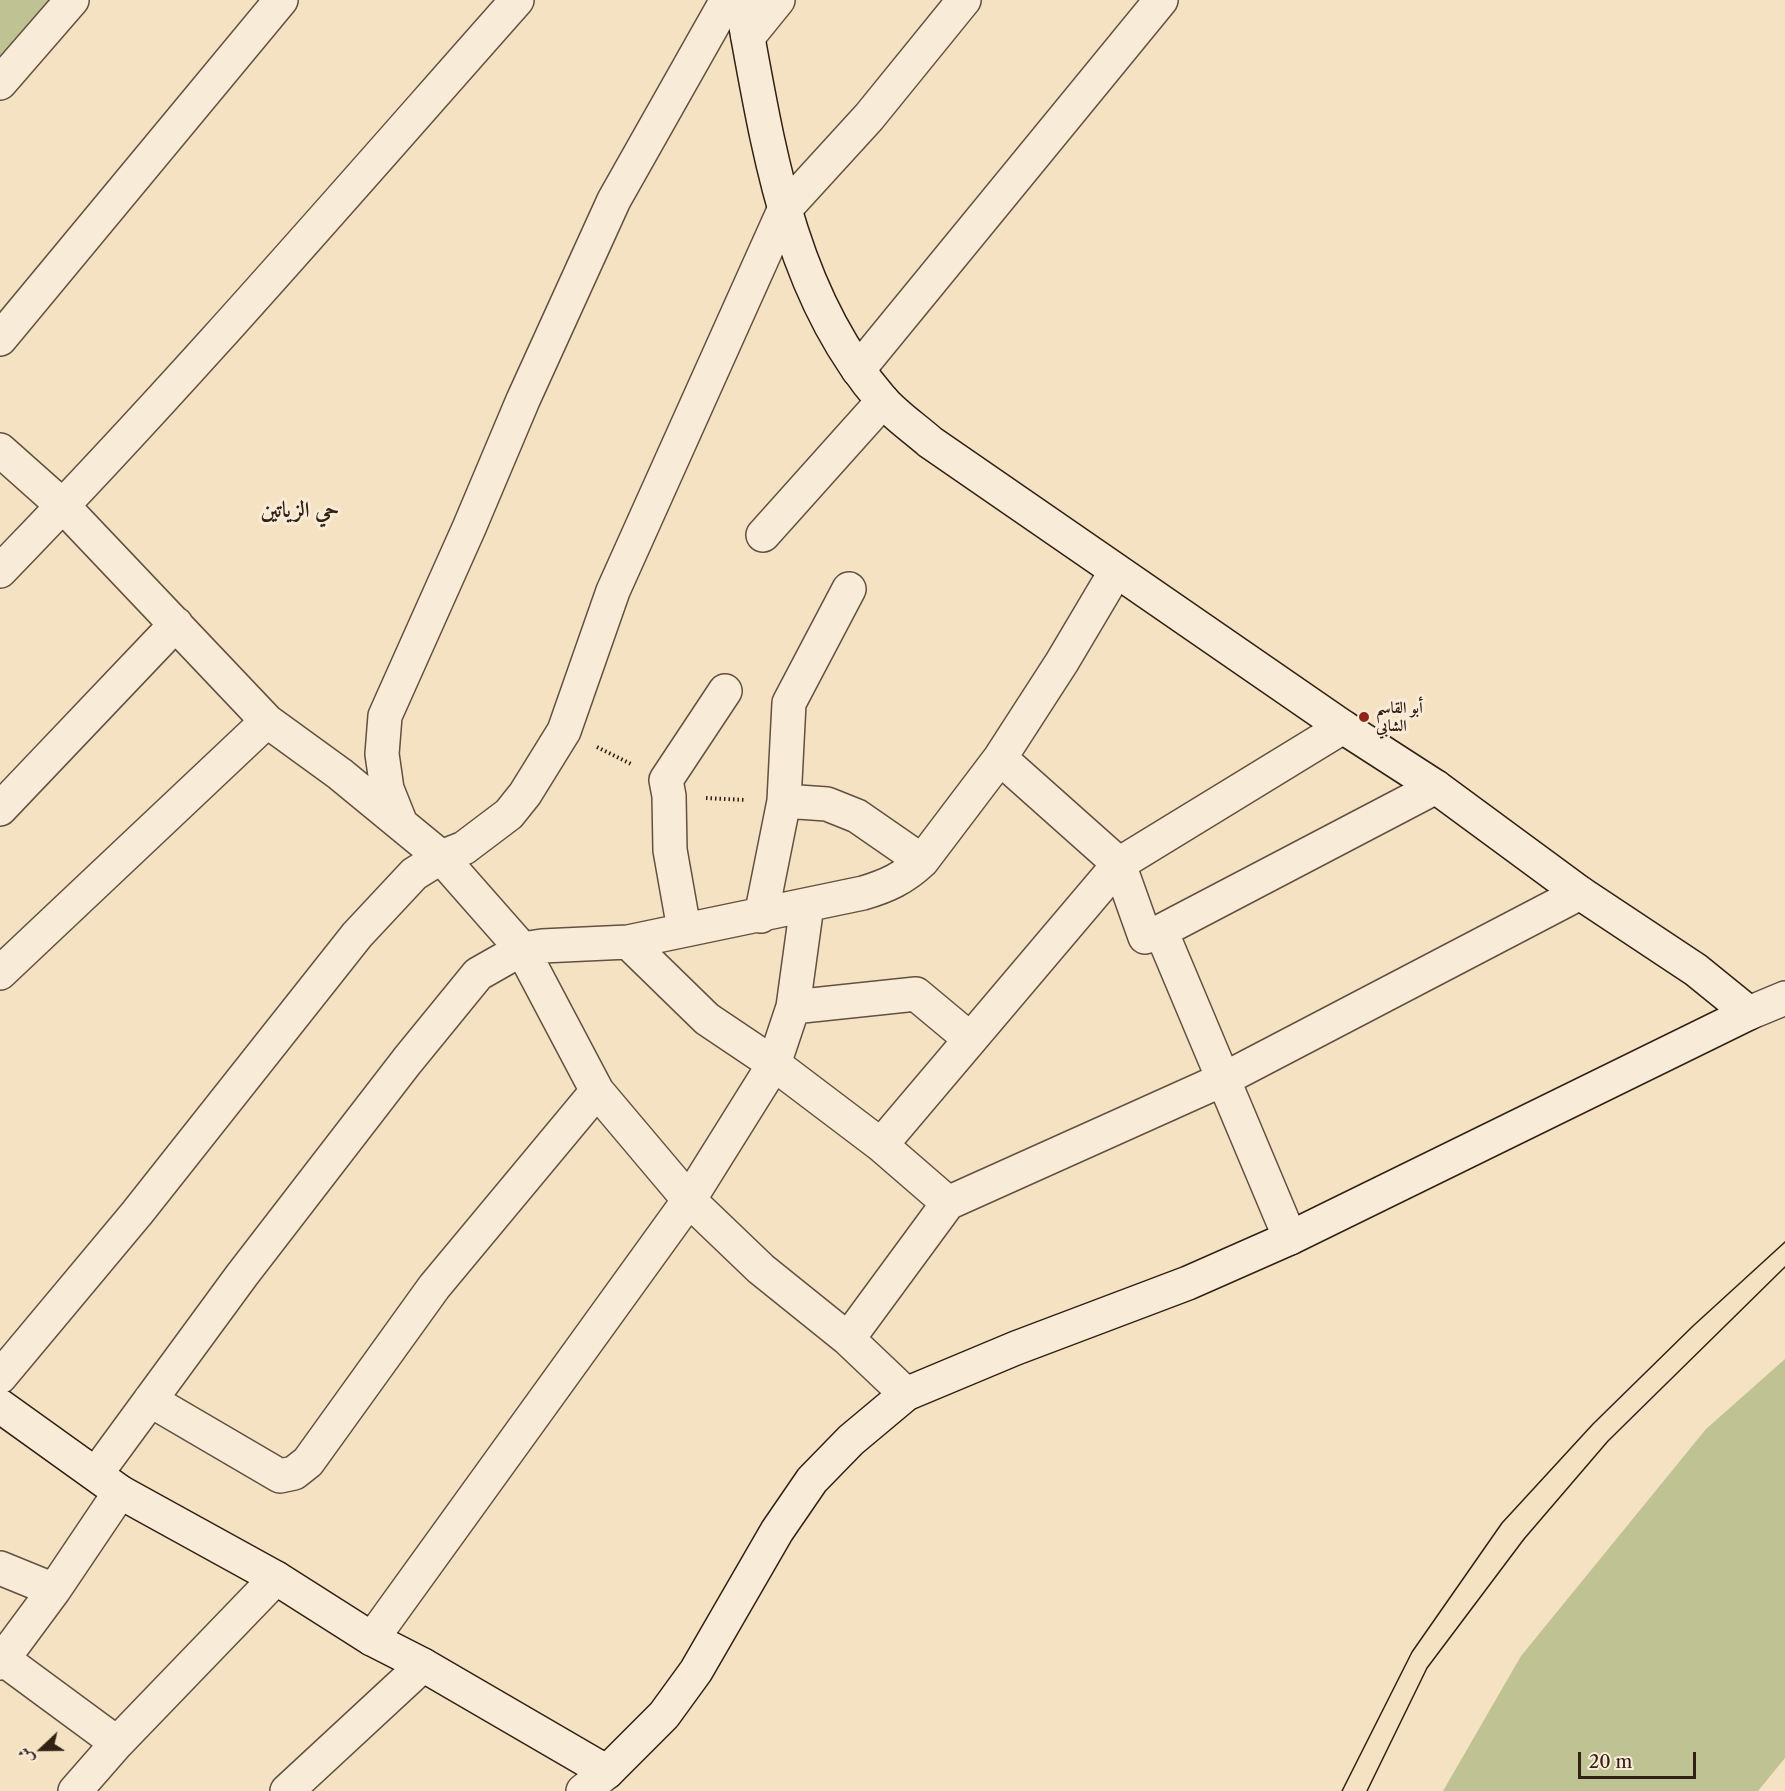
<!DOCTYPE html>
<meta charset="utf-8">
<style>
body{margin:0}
#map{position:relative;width:1785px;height:1791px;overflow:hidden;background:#f5e2c3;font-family:"Libre Caslon Text",Amiri,serif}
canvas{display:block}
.north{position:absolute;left:12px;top:1719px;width:60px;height:60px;-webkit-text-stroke:4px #f8ecd8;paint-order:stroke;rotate:248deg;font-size:16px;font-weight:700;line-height:24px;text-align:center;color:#312014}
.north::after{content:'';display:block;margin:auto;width:21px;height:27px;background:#312014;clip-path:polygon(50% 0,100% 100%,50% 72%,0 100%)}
.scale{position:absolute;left:1578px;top:1752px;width:118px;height:27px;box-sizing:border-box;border:3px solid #312014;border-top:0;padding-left:8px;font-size:18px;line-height:21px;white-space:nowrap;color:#312014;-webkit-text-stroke:4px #f8ecd8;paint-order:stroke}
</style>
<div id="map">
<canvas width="1785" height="1791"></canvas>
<div class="north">ش</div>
<div class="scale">20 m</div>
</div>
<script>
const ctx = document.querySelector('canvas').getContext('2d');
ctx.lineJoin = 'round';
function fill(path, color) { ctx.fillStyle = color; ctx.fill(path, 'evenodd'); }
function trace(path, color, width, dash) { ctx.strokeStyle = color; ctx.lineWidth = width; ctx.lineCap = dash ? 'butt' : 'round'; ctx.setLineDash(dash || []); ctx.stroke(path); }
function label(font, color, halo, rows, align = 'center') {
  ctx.font = font + ' "Libre Caslon Text",Amiri,serif'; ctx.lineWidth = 6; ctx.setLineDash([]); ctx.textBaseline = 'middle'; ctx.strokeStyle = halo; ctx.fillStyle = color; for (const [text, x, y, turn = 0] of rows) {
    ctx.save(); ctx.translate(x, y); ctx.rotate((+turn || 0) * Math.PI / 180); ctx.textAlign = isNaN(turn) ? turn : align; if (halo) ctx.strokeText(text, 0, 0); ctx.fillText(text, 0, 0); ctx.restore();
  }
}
fill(new Path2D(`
 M0,0H62L0,72Z
 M1785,1359V1758L1758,1791H1443L1521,1656L1706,1429Z`), '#bfc292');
const street = new Path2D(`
 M748,37L778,0
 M0,83L72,0
 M0,339L281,0
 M858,370L1161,0
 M0,450L63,506L267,721L340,774L441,857L522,949L597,1091L689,1200L761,1269L848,1339L906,1394
 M763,535L883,401
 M0,571C179,387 347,192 517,0
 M1000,758L1119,864L1145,937L1161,931L1290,1238
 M784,801L827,804L857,816L922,861
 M0,809L176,624
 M401,824L387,789L382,754L385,716L469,528L523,400L614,200L727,0
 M761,916L784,801L789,703L849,589
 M684,929L670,850L669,796L666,780L725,691
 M1161,931L1436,787
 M628,942L707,1019L774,1064L881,1145L948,1203
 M0,973L267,721
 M793,1007L916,994L970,1039
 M1749,1013L1785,998
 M881,1145L1119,864L1343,727
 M848,1339L948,1203L1224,1079L1580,893
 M0,1377L137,1213L357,935L414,874L441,857L464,848L509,814L525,794L564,731L613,591L784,210L869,117L964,0
 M150,1400L280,1476L294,1473L308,1462L434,1287L597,1091
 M96,1474L242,1275L407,1061L478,974L522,949L542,946L628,942L863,893C887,886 904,878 922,861L1000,758L1062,662L1116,571
 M0,1568L54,1590
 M372,1639L689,1200L774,1064L793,1007L807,905
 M3,1659L117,1743
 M0,1663L54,1590L120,1492
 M75,1791L117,1743L276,1578
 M287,1791L423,1665
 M583,1791L607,1772`);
const secondary = new Path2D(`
 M0,1406L120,1492L276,1578L372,1639L423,1665L607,1772L664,1715L696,1671L777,1531L812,1480L851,1440L906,1394L1016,1348L1188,1283L1290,1238L1749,1013L1696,970L1580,893L1436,787L1343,727L930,442C914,428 895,415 882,400C786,290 767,138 741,0`);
trace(street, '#625040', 36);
trace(secondary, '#312014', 36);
trace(new Path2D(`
 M597,747L633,765
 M706,798L746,800`), '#312014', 4, [1.5, 3]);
trace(street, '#f8ecd8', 33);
trace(secondary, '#f8ecd8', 33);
trace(new Path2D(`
 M1342,1791L1412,1652L1502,1523L1593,1424L1693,1326L1785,1242
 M1367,1791L1427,1668L1524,1539L1608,1441L1785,1267`), '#312014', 1.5);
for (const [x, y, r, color] of [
 [1364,717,6,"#8f2418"]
]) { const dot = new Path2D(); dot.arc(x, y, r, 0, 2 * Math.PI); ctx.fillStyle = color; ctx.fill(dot); trace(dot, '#f8ecd8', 2); }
label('bold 16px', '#312014', '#f8ecd8', [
 ["أبو القاسم",1376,708],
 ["الشابي",1376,726]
], 'left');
label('bold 22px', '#312014', '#f8ecd8', [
 ["حي الزياتين",300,511]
]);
</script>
